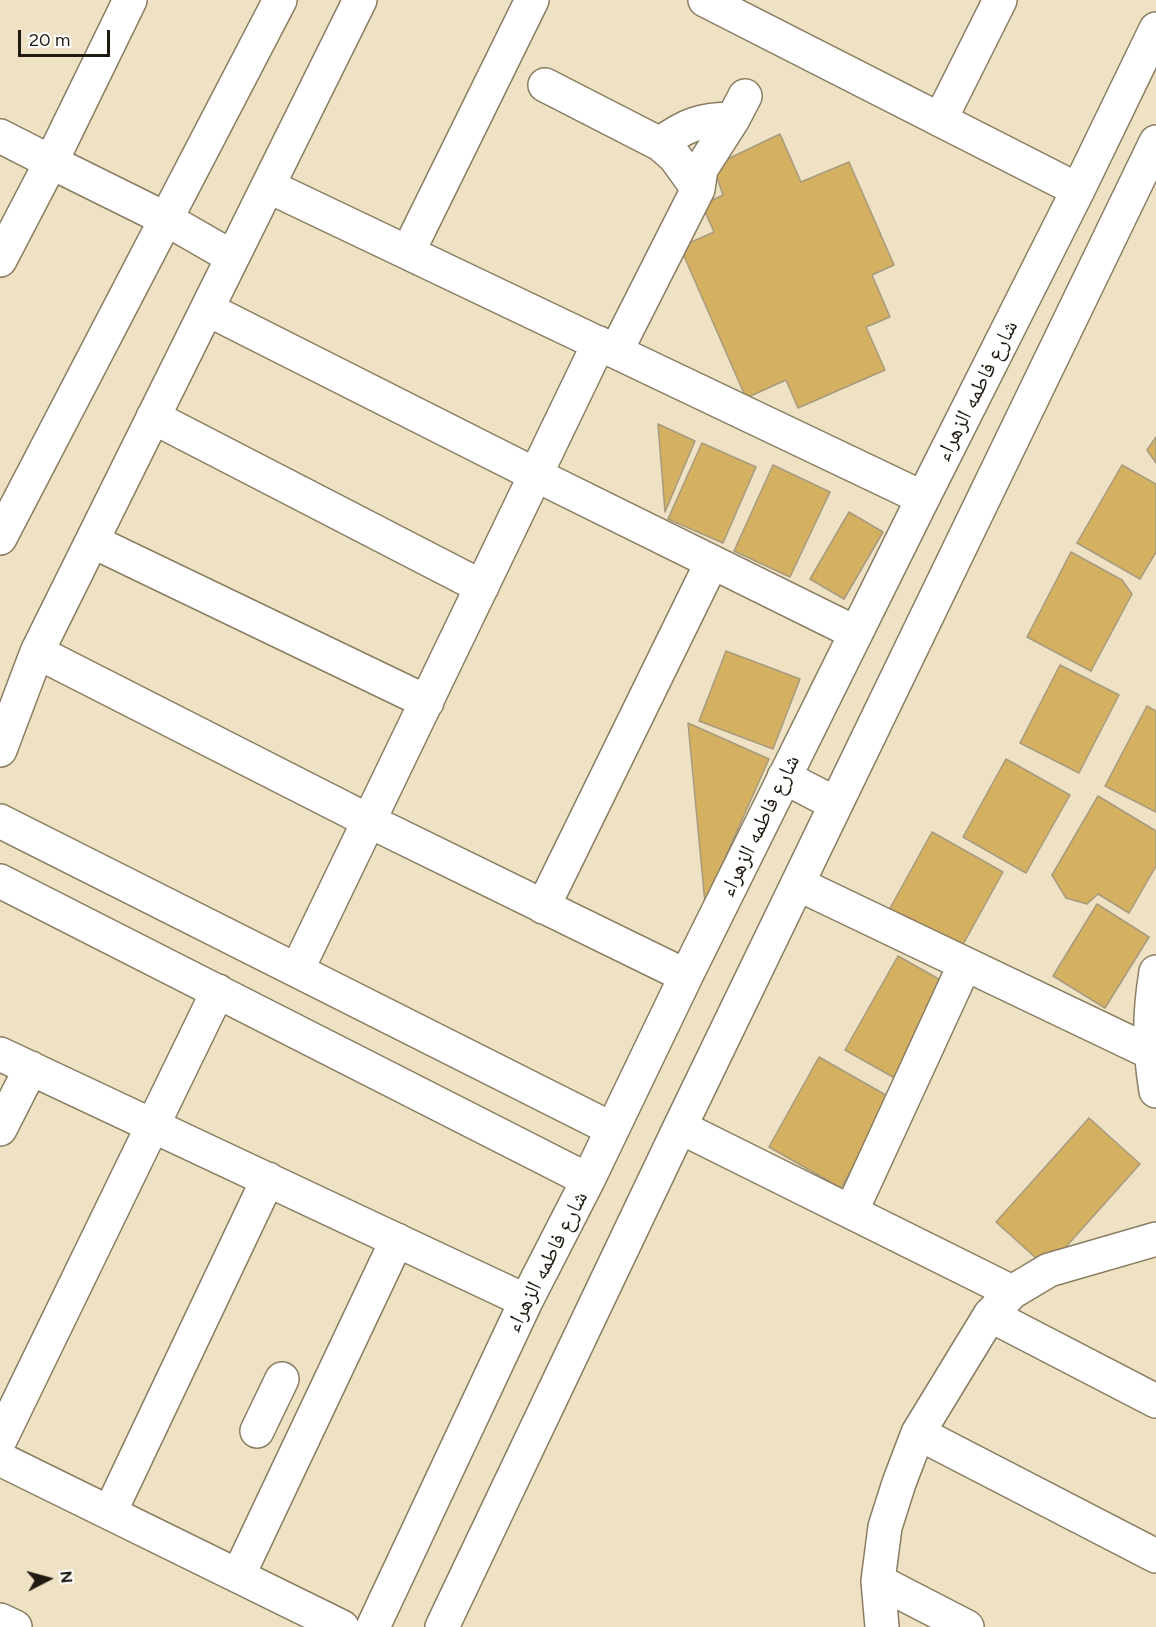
<!DOCTYPE html>
<meta charset="utf-8">
<style>
body{margin:0}
#map{position:relative;width:1156px;height:1627px;overflow:hidden;background:#efe1c3;font-family:Figtree,sans-serif}
canvas{display:block}
.north{position:absolute;left:18px;top:1549px;width:60px;height:60px;-webkit-text-stroke:4px #fff;paint-order:stroke;rotate:84deg;font-size:16px;font-weight:700;line-height:24px;text-align:center;color:#201b10}
.north::after{content:'';display:block;margin:auto;width:21px;height:27px;background:#201b10;clip-path:polygon(50% 0,100% 100%,50% 72%,0 100%)}
.scale{position:absolute;left:18px;top:30px;width:92px;height:27px;box-sizing:border-box;border:3px solid #201b10;border-top:0;padding-left:8px;font-size:18px;line-height:21px;white-space:nowrap;color:#201b10;-webkit-text-stroke:4px #fff;paint-order:stroke}
</style>
<div id="map">
<canvas width="1156" height="1627"></canvas>
<div class="north">N</div>
<div class="scale">20 m</div>
</div>
<script>
const ctx = document.querySelector('canvas').getContext('2d');
ctx.lineJoin = 'round';
function fill(path, color) { ctx.fillStyle = color; ctx.fill(path, 'evenodd'); }
function trace(path, color, width, dash) { ctx.strokeStyle = color; ctx.lineWidth = width; ctx.lineCap = dash ? 'butt' : 'round'; ctx.setLineDash(dash || []); ctx.stroke(path); }
function label(font, color, halo, rows, align = 'center') {
  ctx.font = font + ' Figtree,"Noto Naskh Arabic",sans-serif'; ctx.lineWidth = 6; ctx.setLineDash([]); ctx.textBaseline = 'middle'; ctx.strokeStyle = halo; ctx.fillStyle = color; for (const [text, x, y, turn = 0] of rows) {
    ctx.save(); ctx.translate(x, y); ctx.rotate((+turn || 0) * Math.PI / 180); ctx.textAlign = isNaN(turn) ? turn : align; if (halo) ctx.strokeText(text, 0, 0); ctx.fillText(text, 0, 0); ctx.restore();
  }
}
const building = new Path2D(`
 M780,134L801,182L849,162L894,265L872,275L890,317L866,327L885,370L798,408L786,380L746,398L680,247L714,232L702,205L723,195L713,166Z
 M658,424L695,441L665,512Z
 M1156,437V463L1147,450Z
 M702,443L756,467L723,543L668,519Z
 M773,465L830,492L790,577L734,551Z
 M1122,465L1156,484V552L1140,579L1077,543Z
 M849,512L883,532L844,599L810,579Z
 M1071,552L1122,580L1132,594L1091,671L1027,637Z
 M726,651L800,679L773,749L699,721Z
 M1060,665L1119,695L1079,773L1020,743Z
 M1147,706L1156,711V812L1105,786Z
 M688,723L769,759L705,903Z
 M1006,759L1070,795L1026,873L963,837Z
 M1098,796L1156,831V866L1129,913L1098,894L1087,904L1066,898L1052,875Z
 M932,832L1003,872L960,950L889,910Z
 M1097,904L1149,937L1105,1008L1053,976Z
 M898,956L953,987L900,1081L845,1050Z
 M819,1057L891,1098L841,1188L769,1147Z
 M1089,1118L1140,1164L1047,1268L996,1222Z`);
fill(building, '#d4b061');
trace(building, '#a79a7e', 1.5);
const minor = new Path2D(`
 M705,0L1078,190
 M545,85L660,144L675,157L698,189
 M940,120L1000,0
 M0,136L51,162L130,0
 M660,144C685,125 702,119 733,119
 M268,186L923,498
 M408,252L532,0
 M0,260L51,162L166,219L232,257
 M207,309L536,475L856,633
 M616,351L698,189L701,169L733,119L745,96
 M153,417L482,587
 M0,538L280,0
 M92,541L427,702
 M37,652L369,821L686,976
 M0,750L37,652L360,0
 M784,777L836,804
 M0,821L612,1129
 M0,881L588,1180
 M798,884L1156,1055
 M543,907L712,562
 M297,970L599,343
 M1156,972C1149,1015 1149,1047 1156,1091
 M0,1054L526,1301
 M680,1127L1012,1292
 M0,1129L31,1068
 M851,1212L965,964
 M990,1315L1156,1401
 M257,1431L282,1379
 M918,1433L1156,1556
 M0,1440L218,991
 M0,1459L342,1627
 M110,1512L268,1179
 M238,1576L397,1240
 M878,1581L967,1627
 M0,1620L15,1627
 M373,1627L526,1301L588,1180L686,976L923,498L1078,190L1156,29
 M442,1627L680,1127L1156,142
 M882,1627L878,1581L885,1527L899,1483L918,1433L990,1315L1012,1292L1049,1270L1156,1239`);
trace(minor, '#8a7d62', 36);
trace(minor, '#fff', 33);
label('22px', '#201b10', '#fff', [
 ["شارع فاطمه الزهراء",977,391,-63],
 ["شارع فاطمه الزهراء",760,826,-64],
 ["شارع فاطمه الزهراء",547,1262,-63]
]);
</script>
